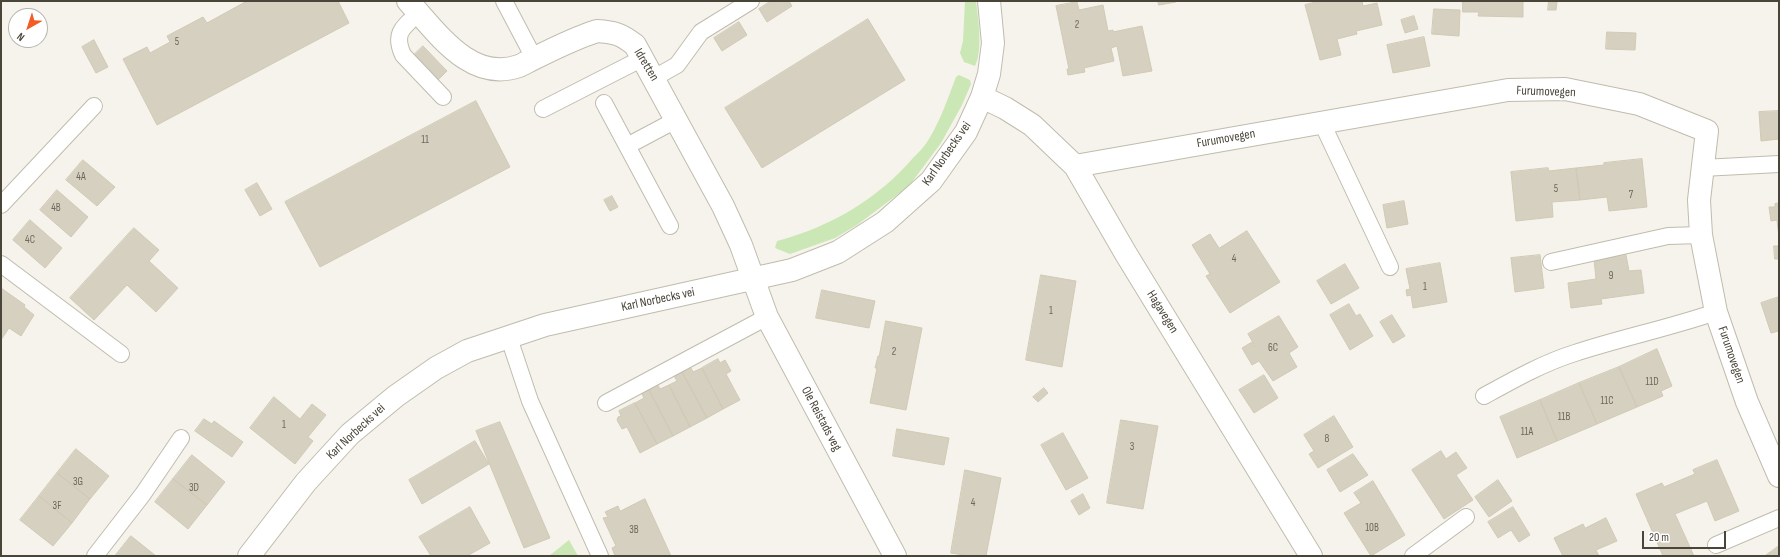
<!DOCTYPE html>
<style>
body{margin:0}
#map{position:relative;width:1780px;height:557px;overflow:hidden;background:#f5f3eb;font-family:"Sofia Sans Condensed",sans-serif}
canvas{display:block}
.frame{position:absolute;inset:0;border:2px solid #494539;pointer-events:none}
.north{position:absolute;left:8px;top:8px;width:40px;height:40px;box-sizing:border-box;background:#fff;border:1px solid #b6b5b0;border-radius:50%;rotate:219deg;font-size:11px;font-weight:700;line-height:16px;text-align:center;color:#494539}
.north::after{content:'';display:block;margin:auto;width:14px;height:18px;background:#f35c24;clip-path:polygon(50% 0,100% 100%,50% 72%,0 100%)}
.scale{position:absolute;left:1642px;top:531px;width:84px;height:18px;box-sizing:border-box;border:2px solid #494539;border-top:0;padding-left:5px;font-size:12px;line-height:14px;white-space:nowrap;color:#494539;-webkit-text-stroke:3px #fff;paint-order:stroke}
</style>
<div id="map">
<canvas width="1780" height="557"></canvas>
<div class="frame"></div>
<div class="north">N</div>
<div class="scale">20 m</div>
</div>
<script>
const ctx = document.querySelector('canvas').getContext('2d');
ctx.lineJoin = 'round';
function fill(path, color) { ctx.fillStyle = color; ctx.fill(path, 'evenodd'); }
function trace(path, color, width, dash) { ctx.strokeStyle = color; ctx.lineWidth = width; ctx.lineCap = dash ? 'butt' : 'round'; ctx.setLineDash(dash || []); ctx.stroke(path); }
function label(font, color, halo, rows, align = 'center') {
  ctx.font = font + ' "Sofia Sans Condensed",sans-serif'; ctx.lineWidth = 4; ctx.setLineDash([]); ctx.textBaseline = 'middle'; ctx.strokeStyle = halo; ctx.fillStyle = color; for (const [text, x, y, turn = 0] of rows) {
    ctx.save(); ctx.translate(x, y); ctx.rotate((+turn || 0) * Math.PI / 180); ctx.textAlign = isNaN(turn) ? turn : align; if (halo) ctx.strokeText(text, 0, 0); ctx.fillText(text, 0, 0); ctx.restore();
  }
}
fill(new Path2D(`
 M965,1H976C978,18 983,50 975,66L964,62L960,53L963,41Z
 M959,75L970,80L971,84L962,105L941,143L909,186L857,225L835,238L790,254L775,248L777,241C830,227 878,199 913,158C919,152 925,146 929,139C941,119 948,98 956,77Z
 M569,540L578,556H549Z`), '#cbe7b5');
const building = new Path2D(`
 M338,1L349,23L157,125L123,59L147,47L150,53L170,42L167,36L203,17L207,23L247,1Z
 M771,1H789L792,6L767,22L759,9Z
 M1158,1H1175L1176,2L1159,5Z
 M1320,1H1362L1363,6L1377,3L1382,25L1356,31L1357,34L1337,39L1341,55L1320,60L1305,5Z
 M1463,1H1523V17L1478,16L1479,12H1463Z
 M1549,1L1557,2L1556,10H1548Z
 M1077,2L1079,10L1103,5L1108,31L1113,30V32L1142,26L1152,71L1123,76L1117,46L1111,48L1114,61L1084,68L1085,72L1068,75L1067,69H1069L1056,6Z
 M1434,9L1460,10L1459,36L1432,34Z
 M1414,16L1418,29L1405,33L1401,20Z
 M868,19L905,80L762,168L725,108Z
 M739,22L747,35L722,51L714,38Z
 M1607,32L1636,33L1635,50L1606,49Z
 M1424,37L1430,66L1393,73L1387,45Z
 M94,40L108,67L96,73L82,47Z
 M423,46L447,71L435,83L411,58Z
 M476,101L510,167L320,267L285,202Z
 M1779,111V139L1761,141L1759,112Z
 M1642,159L1647,207L1609,211L1607,197L1580,200L1576,168L1604,165V163Z
 M83,160L115,187L97,206L66,180Z
 M1548,168L1549,171L1576,168L1580,200L1552,202L1553,217L1516,221L1511,172Z
 M257,183L272,209L260,216L245,190Z
 M57,190L88,217L71,237L40,210Z
 M612,196L618,207L610,211L604,200Z
 M1404,201L1408,224L1387,228L1383,205Z
 M1779,203V237L1777,220L1771,221L1769,207H1775V204Z
 M30,220L62,248L45,268L13,240Z
 M134,228L159,250L149,261L178,288L156,312L127,285L94,320L70,298Z
 M1247,231L1280,282L1230,313L1206,276L1210,274L1192,245L1210,234L1219,248Z
 M1774,246H1779V259H1775Z
 M1540,255L1544,288L1515,292L1511,258Z
 M1626,255L1629,271L1641,270L1644,293L1601,299L1602,304L1571,308L1568,283L1596,279L1594,259Z
 M1440,263L1447,302L1413,308L1411,295L1407,296L1406,290L1410,289L1406,269Z
 M1345,264L1359,288L1331,304L1317,281Z
 M1041,275L1076,281L1062,367L1026,360Z
 M1,288L25,305L24,307L34,315L21,336L9,328L1,340Z
 M822,290L875,301L869,328L816,318Z
 M1779,297V331L1771,333L1761,303Z
 M1349,304L1356,316L1360,314L1373,336L1350,350L1330,315Z
 M1392,315L1405,336L1393,343L1380,322Z
 M1279,316L1298,347L1289,353L1297,367L1273,381L1259,361L1252,365L1242,348L1252,342L1254,347L1255,346L1248,334Z
 M886,321L922,328L906,410L870,403L877,368H875L878,356H879Z
 M1657,349L1672,386L1661,391L1663,396L1637,407L1619,367Z
 M718,359L720,363L725,360L731,371L726,374L740,400L723,409L702,368Z
 M1619,367L1637,407L1597,424L1579,383Z
 M691,368L693,372L702,368L723,409L707,418L682,372Z
 M682,372L707,418L690,427L669,385L677,381L674,376Z
 M1264,375L1278,398L1254,413L1239,390Z
 M1579,383L1597,424L1557,441L1540,400Z
 M658,385L660,389L669,385L690,427L673,436L649,390Z
 M1044,388L1048,393L1038,402L1033,397Z
 M649,390L673,436L657,444L635,403L644,398L642,394Z
 M274,397L300,419L312,404L326,415L308,437L313,441L295,464L250,428Z
 M1540,400L1557,441L1517,458L1500,417Z
 M635,403L657,444L640,453L627,427L622,429L617,420L618,417L621,416L619,411Z
 M1334,416L1353,447L1318,468L1309,454L1314,451L1304,435Z
 M204,419L212,424L214,421L243,442L232,457L195,431Z
 M1121,420L1158,426L1143,509L1107,503Z
 M500,422L550,538L524,548L476,431Z
 M897,429L949,438L944,465L893,456Z
 M1063,433L1088,478L1066,490L1041,445Z
 M475,441L489,464L422,504L409,480Z
 M76,449L109,476L90,499L57,473Z
 M1441,451L1446,459L1456,452L1467,468L1456,475L1473,500L1444,519L1412,470Z
 M1353,454L1368,475L1340,492L1327,470Z
 M192,455L225,482L207,505L173,479Z
 M1717,460L1739,511L1715,521L1707,501L1675,514L1694,556H1663L1636,494L1662,483L1664,487L1695,474L1693,470Z
 M965,470L1001,478L986,556H970L951,553Z
 M57,473L90,499L72,523L39,496Z
 M173,479L207,505L188,529L155,502Z
 M1498,480L1512,501L1489,517L1475,497Z
 M1373,481L1405,535L1371,556L1344,513L1361,503L1354,493Z
 M1083,494L1090,508L1079,515L1071,501Z
 M39,496L72,523L53,546L20,520Z
 M645,499L671,556H615L612,548L616,546L603,518L608,517L605,512L618,506L620,511Z
 M470,507L490,543L467,556H431L419,537Z
 M1513,507L1530,535L1519,542L1511,530L1498,538L1488,522Z
 M1606,518L1617,541L1596,550L1599,556H1563L1554,538L1583,524L1585,528Z
 M131,536L156,556H115Z
 M1779,546V556H1765Z`);
fill(building, '#d6d0c0');
trace(building, '#d1c9b4', 1);
const service = new Path2D(`
 M504,1L534,58
 M419,13C403,27 393,33 403,55L443,97
 M654,78L677,65L701,32L751,1
 M604,103L670,226
 M543,109L643,58
 M1322,123L1390,267
 M627,146L676,120
 M1702,168L1779,164
 M1,205L94,106
 M1551,262L1668,236L1701,235
 M1,264L121,354
 M509,338L530,401L600,556
 M1484,396C1513,380 1543,363 1575,353C1621,338 1669,328 1716,312
 M606,403L767,317
 M1716,545L1779,518
 M95,556L143,494L181,438
 M1413,556L1466,517`);
const minor = new Path2D(`
 M408,1C437,32 470,83 519,66C524,64 530,60 535,58C555,48 575,38 597,31C614,32 621,34 635,45L723,206L741,245L767,317L895,556
 M982,97L1005,108L1032,125L1075,166L1126,254L1311,556
 M1075,166L1508,90L1565,89L1639,104L1707,131L1699,200L1701,235L1716,312L1747,402L1779,476
 M249,556L306,482L350,434L396,396L436,368L467,351L545,325L792,270L838,252L885,222L931,181L966,132L982,97L989,74L993,43L989,1`);
trace(service, '#c0bcad', 18);
trace(minor, '#c0bcad', 24);
trace(service, '#fff', 16);
trace(minor, '#fff', 22);
label('11px', '#6c685b', null, [
 ["2",1077,25],
 ["5",177,42],
 ["11",425,140],
 ["4A",81,177],
 ["5",1556,189],
 ["7",1631,195],
 ["4B",56,208],
 ["4C",30,240],
 ["4",1234,259],
 ["9",1611,276],
 ["1",1425,287],
 ["1",1051,311],
 ["6C",1273,348],
 ["2",894,352],
 ["11D",1652,382],
 ["11C",1607,401],
 ["11B",1564,417],
 ["1",284,425],
 ["11A",1527,432],
 ["8",1327,439],
 ["3",1132,447],
 ["3G",78,482],
 ["3D",194,488],
 ["4",973,503],
 ["3F",57,506],
 ["10B",1372,528],
 ["3B",634,530]
]);
label('13px', '#494539', '#fff', [
 ["Idretten",646,65,59],
 ["Furumovegen",1546,92,2],
 ["Furumovegen",1226,139,-10],
 ["Karl Norbecks vei",947,154,-55],
 ["Karl Norbecks vei",658,300,-12],
 ["Hagavegen",1162,312,58],
 ["Furumovegen",1731,355,71],
 ["Ole Reistads veg",821,419,62],
 ["Karl Norbecks vei",356,432,-43]
]);
</script>
